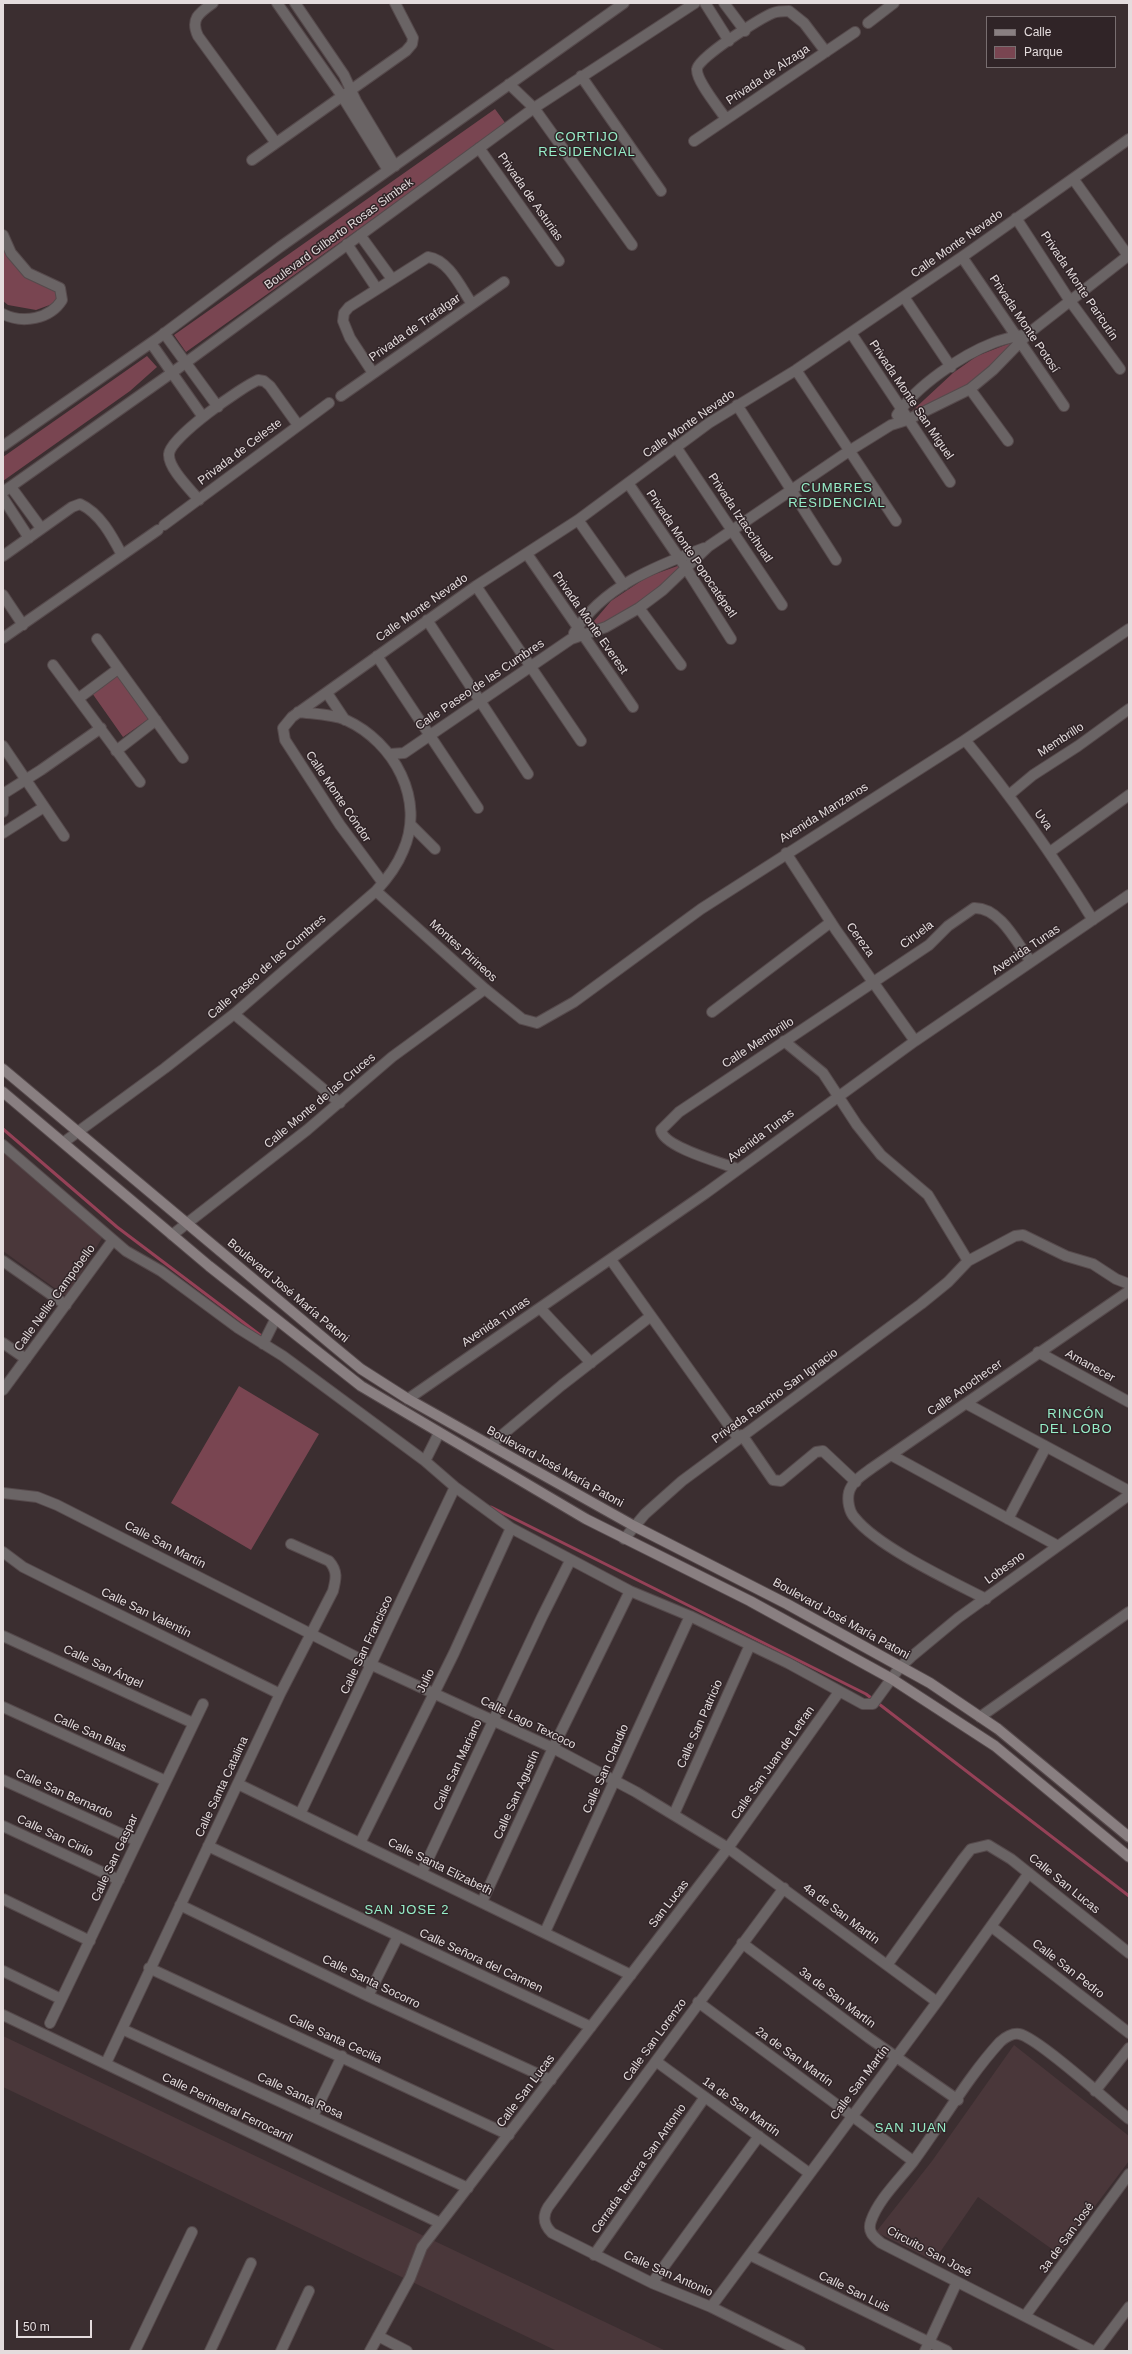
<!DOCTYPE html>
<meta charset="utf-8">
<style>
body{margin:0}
#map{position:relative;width:1132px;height:2354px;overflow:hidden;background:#3b2e30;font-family:Arial,sans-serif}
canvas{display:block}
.frame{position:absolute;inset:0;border:4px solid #e4dcdd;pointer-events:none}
.legend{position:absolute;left:986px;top:16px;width:130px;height:52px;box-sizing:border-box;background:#302427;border:1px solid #786e70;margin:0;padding:5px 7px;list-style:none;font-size:12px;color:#e4dcdd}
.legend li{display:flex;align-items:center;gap:8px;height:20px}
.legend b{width:20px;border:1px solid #786e70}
.scale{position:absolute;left:16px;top:2320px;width:76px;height:18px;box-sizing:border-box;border:2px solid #e4dcdd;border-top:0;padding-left:5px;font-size:12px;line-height:14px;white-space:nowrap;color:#e4dcdd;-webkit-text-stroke:3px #302427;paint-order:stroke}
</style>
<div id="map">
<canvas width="1132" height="2354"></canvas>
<div class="frame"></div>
<ul class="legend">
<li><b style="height:5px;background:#897f81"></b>Calle</li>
<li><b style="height:11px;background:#794551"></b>Parque</li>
</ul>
<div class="scale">50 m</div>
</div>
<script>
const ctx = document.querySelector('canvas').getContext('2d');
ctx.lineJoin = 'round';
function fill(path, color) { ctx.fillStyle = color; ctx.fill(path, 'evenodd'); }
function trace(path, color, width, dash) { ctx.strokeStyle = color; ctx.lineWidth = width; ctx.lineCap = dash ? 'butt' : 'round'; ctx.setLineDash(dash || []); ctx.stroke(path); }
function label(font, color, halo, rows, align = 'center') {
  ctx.font = font + ' Arial,sans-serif'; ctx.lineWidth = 3; ctx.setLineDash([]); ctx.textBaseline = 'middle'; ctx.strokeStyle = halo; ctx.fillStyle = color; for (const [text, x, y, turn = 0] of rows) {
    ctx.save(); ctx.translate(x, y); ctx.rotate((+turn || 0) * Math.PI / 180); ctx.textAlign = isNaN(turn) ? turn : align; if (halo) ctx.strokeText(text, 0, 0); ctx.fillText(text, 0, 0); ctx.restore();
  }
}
fill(new Path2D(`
 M3,1148L105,1233L67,1297L3,1251Z
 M3,2036L666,2351H557L3,2087Z
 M1014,2045L1129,2136V2161L1059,2254L978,2197L934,2261L876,2232L932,2161Z`), '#4a373a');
fill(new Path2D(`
 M495,109L506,124L186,352L174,335Z
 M3,239C13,265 41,272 59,294L55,303L36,310L8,305L3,301Z
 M1013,342L986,371L962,388L911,412L953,373L977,356Z
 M147,356L157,367L130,391L3,481V457Z
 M683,564L655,592L617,618L588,628L611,601L647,577Z
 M119,674L150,718L123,737L92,693Z
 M239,1386L319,1434L251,1550L171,1503Z`), '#794551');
trace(new Path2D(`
 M3,1129L117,1227L264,1338
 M491,1507L866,1694L1129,1896`), '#954157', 3);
const minor = new Path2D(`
 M213,3C199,13 190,19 198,36L276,143
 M277,3L342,96L388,170
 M295,3L344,75L356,101L395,166
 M705,3L729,41
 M724,3L745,31
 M868,23L894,3
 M581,76L661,191
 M509,84L534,108L632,245
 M726,119C719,108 696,81 697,69C697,58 761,18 773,13C778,11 784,11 789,11L804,23L826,52
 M694,141L855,32
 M479,148L559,261
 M252,160L406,51L412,44L413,38L395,3
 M1074,180L1129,257
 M1016,218L1070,301L1120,369
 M3,235L11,253L28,273L60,288L62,300C50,319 23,324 3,314
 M360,235L392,279
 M347,244L377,289
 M962,257L1064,406
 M904,297L951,367
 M164,333L218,407
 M851,333L950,482
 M151,343L203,417
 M796,370L896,521
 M373,373L350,338L343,321L344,313L349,307L428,257C449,260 461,288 472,304
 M970,389L1008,441
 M341,396L504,282
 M737,405L836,560
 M897,415C916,386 962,355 993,343C1003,339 1014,337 1023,335
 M3,446L158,338L280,247L624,3
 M676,447L782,605
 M628,483L686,568L731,639
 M11,487L41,528
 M3,492L173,372L534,108L695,3
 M3,498L29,538
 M199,500C190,489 168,468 169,454C170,437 242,387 258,380L264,381L270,386L298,425
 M578,520L624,585
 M164,525L329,403
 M527,554L633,707
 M3,556L72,507L80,504C100,513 112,536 122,555
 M476,586L581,741
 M3,595L23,625
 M639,608L681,665
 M427,620L528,774
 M574,633C602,587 656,566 704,548
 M3,638L158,530
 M97,639L183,758
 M377,656L478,808
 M53,665L140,782
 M327,693L345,720
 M79,698L118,669
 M965,740C1012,797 1054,857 1093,920
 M3,746L64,836
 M116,751L156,720
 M390,754L404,753L571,639L606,627L639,608L663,590L709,546L849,451L891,425L907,420L970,389L993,370L1029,333L1129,255
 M3,792V812
 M3,794L41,770L101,728
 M1009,795L1033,775L1078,746L1129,709
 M411,825L435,849
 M3,833L44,807
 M1050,852L1129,795
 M786,853L836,930L915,1041
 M383,883L340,825L285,740L283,728L292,717L476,586L578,520L709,423L796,370L962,257L1129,139
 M376,891L485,989L522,1019L537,1023L574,1002L701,909L965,740L1129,629
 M712,1012L831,922
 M234,1014L340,1103
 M64,1142L165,1068L234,1014L376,891C387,879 397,866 403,851C426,800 394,742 346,720C332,714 313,714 298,712
 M3,1145L126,1251L161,1271L238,1328L283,1356L425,1461L455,1487L511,1528L630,1591L690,1616L788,1663L863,1704H873L900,1667L911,1657L958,1618L1129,1495
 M738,1169C722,1163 663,1147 661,1130L679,1112L929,945L948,926L974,908C1000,907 1017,943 1031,962
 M172,1235L307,1130L392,1057L485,989
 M611,1260L738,1438
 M3,1261L66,1305
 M968,1261L1015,1236L1023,1235L1066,1256L1093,1264L1116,1279L1129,1284
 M540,1308L591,1363
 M3,1343L26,1359
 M263,1344L275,1320
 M1038,1352L1129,1402
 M3,1390L113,1240
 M408,1399L706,1193L915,1041L1129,895
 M967,1404L1129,1491
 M742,1435L773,1480L781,1481L816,1452L823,1451L856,1482
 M490,1445L562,1385L651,1316
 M891,1455L1058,1546
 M425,1461L439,1433
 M3,1493L37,1497L57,1505L372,1665L553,1748L636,1792L728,1848L937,2002
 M1008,1519L1046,1447
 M624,1539L645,1514L682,1481L921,1304L948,1282L968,1261L928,1195L881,1155L857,1125L823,1073L784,1041
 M3,1552L23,1567L53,1582L280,1694
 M986,1599C951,1581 878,1547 855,1518C849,1512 847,1500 849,1492C852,1481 864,1474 872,1468L1129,1291
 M3,1636L193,1723
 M3,1707L166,1781
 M980,1717L1129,1612
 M3,1780L137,1841
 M238,1784L631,1975
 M300,1814L455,1487
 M674,1814L750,1645
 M3,1826L119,1880
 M360,1843L454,1653L511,1528
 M208,1846L591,2027
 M422,1872L542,1617L570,1561
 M784,1888L548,2207C542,2217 544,2225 552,2233L652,2283L711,2307L800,2351
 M3,1899L90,1941
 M482,1902L553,1748L630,1591
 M180,1905L368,1996L551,2080
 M992,1927L1129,2033
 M545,1932L690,1616
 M742,1943L869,2038L958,2100
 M887,1965L963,1859L971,1849L988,1845L1011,1859L1129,1953
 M149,1968L509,2135
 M3,1971L61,1999
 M368,1996L398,1936
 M698,2002L913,2161
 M3,2015L440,2223
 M50,2023L203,1704
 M122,2029L468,2188
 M657,2062L809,2173
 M106,2063L280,1694L333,1591C336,1579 338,1571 329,1561L291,1544
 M1095,2091L1129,2048
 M313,2116L342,2056
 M594,2255L705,2097
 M750,2255L947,2351
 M652,2283L759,2136
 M711,2307L937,2002L1029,1873
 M1025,2316L1129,2174
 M378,2336L407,2351
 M135,2351L192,2232
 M210,2351L251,2263
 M281,2351L309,2291
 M370,2351L410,2278L422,2247L728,1848L839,1692
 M925,2351L957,2282
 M1093,2351L881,2243C874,2237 867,2232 871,2221C878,2200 899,2180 913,2162C942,2123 967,2078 1000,2042C1005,2037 1013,2033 1019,2034C1037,2037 1111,2104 1129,2119
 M1096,2351L1129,2307`);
const secondary = new Path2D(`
 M3,1069L332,1345L361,1369L408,1399L634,1526L787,1604L930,1683L998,1729L1129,1837
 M3,1092L209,1266L361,1386L586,1519L750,1601L892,1679L995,1746L1129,1857`);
trace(minor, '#564a4c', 12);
trace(secondary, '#564a4c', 12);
trace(minor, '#6a6465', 10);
trace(secondary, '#897f81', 10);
label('12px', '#e4dcdd', '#302427', [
 ["Privada de Alzaga",768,75,-34],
 ["Privada de Asturias",530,197,55],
 ["Boulevard Gilberto Rosas Simbek",339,234,-36],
 ["Calle Monte Nevado",957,244,-35],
 ["Privada Monte Paricutín",1079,286,56],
 ["Privada Monte Potosí",1024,324,56],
 ["Privada de Trafalgar",415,328,-35],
 ["Privada Monte San Miguel",911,400,56],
 ["Calle Monte Nevado",689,424,-35],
 ["Privada de Celeste",240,452,-37],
 ["Privada Iztaccíhuatl",740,518,56],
 ["Privada Monte Popocatépetl",691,554,56],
 ["Calle Monte Nevado",422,608,-35],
 ["Privada Monte Everest",590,623,55],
 ["Calle Paseo de las Cumbres",480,685,-34],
 ["Membrillo",1061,740,-33],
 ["Calle Monte Cóndor",338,797,56],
 ["Avenida Manzanos",824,813,-32],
 ["Uva",1043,820,54],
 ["Ciruela",917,935,-37],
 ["Cereza",860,940,54],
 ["Avenida Tunas",1026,950,-34],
 ["Montes Pirineos",463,951,42],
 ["Calle Paseo de las Cumbres",267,967,-41],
 ["Calle Membrillo",758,1043,-33],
 ["Calle Monte de las Cruces",320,1101,-40],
 ["Avenida Tunas",761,1136,-37],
 ["Boulevard José María Patoni",288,1291,40],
 ["Calle Nellie Campobello",55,1298,-54],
 ["Avenida Tunas",496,1322,-34],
 ["Amanecer",1090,1366,29],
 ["Calle Anochecer",965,1388,-35],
 ["Privada Rancho San Ignacio",775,1396,-36],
 ["Boulevard José María Patoni",555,1467,29],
 ["Calle San Martín",165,1545,27],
 ["Lobesno",1005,1568,-36],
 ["Calle San Valentín",146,1613,26],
 ["Boulevard José María Patoni",841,1619,29],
 ["Calle San Francisco",367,1645,-65],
 ["Calle San Ángel",103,1667,25],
 ["Julio",426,1681,-64],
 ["Calle Lago Texcoco",528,1723,26],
 ["Calle San Patricio",700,1724,-66],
 ["Calle San Blas",90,1733,24],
 ["Calle San Juan de Letran",773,1763,-55],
 ["Calle San Mariano",458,1765,-65],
 ["Calle San Claudio",606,1769,-66],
 ["Calle Santa Catalina",222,1787,-65],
 ["Calle San Bernardo",64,1794,24],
 ["Calle San Agustín",517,1795,-66],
 ["Calle San Cirilo",55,1836,25],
 ["Calle San Gaspar",115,1858,-65],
 ["Calle Santa Elizabeth",440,1867,26],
 ["Calle San Lucas",1064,1884,39],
 ["San Lucas",669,1904,-52],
 ["4a de San Martín",841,1914,37],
 ["Calle Señora del Carmen",481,1961,25],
 ["Calle San Pedro",1068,1969,38],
 ["Calle Santa Socorro",371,1982,26],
 ["3a de San Martín",837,1998,37],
 ["Calle Santa Cecilia",335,2039,25],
 ["Calle San Lorenzo",655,2040,-54],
 ["2a de San Martín",794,2057,36],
 ["Calle San Martín",860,2083,-53],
 ["Calle San Lucas",526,2091,-53],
 ["Calle Santa Rosa",300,2096,25],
 ["1a de San Martín",741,2107,36],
 ["Calle Perimetral Ferrocarril",227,2108,26],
 ["Cerrada Tercera San Antonio",639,2169,-55],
 ["3a de San José",1067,2238,-54],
 ["Circuito San José",929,2252,28],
 ["Calle San Antonio",668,2274,24],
 ["Calle San Luis",854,2292,26]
]);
ctx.letterSpacing = '1px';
label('13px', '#97efc9', '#302427', [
 ["CORTIJO",587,137],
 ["RESIDENCIAL",587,152],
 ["CUMBRES",837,488],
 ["RESIDENCIAL",837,503],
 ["RINCÓN",1076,1414],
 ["DEL LOBO",1076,1429],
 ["SAN JOSE 2",407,1910],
 ["SAN JUAN",911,2128]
]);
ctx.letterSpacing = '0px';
</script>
